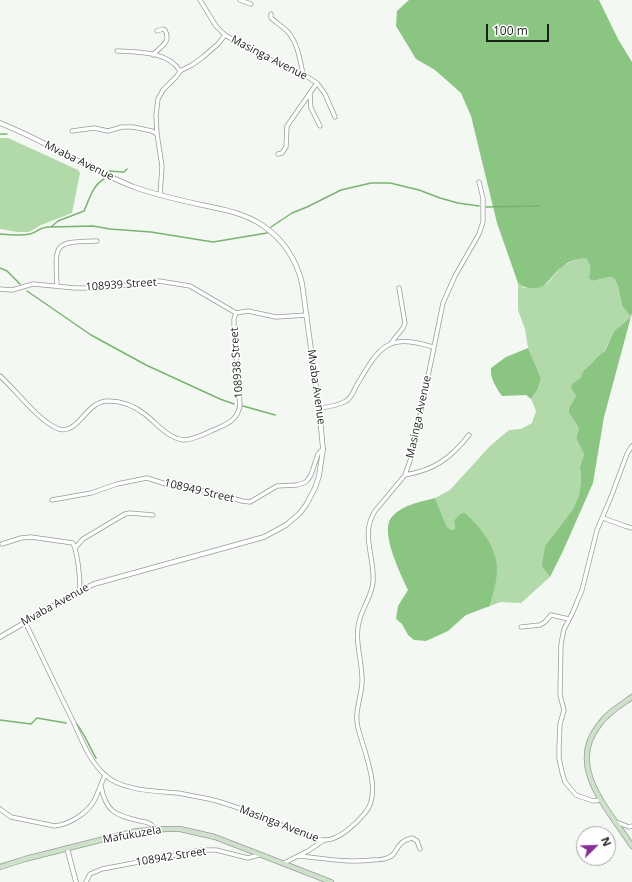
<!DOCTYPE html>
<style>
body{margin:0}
#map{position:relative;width:632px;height:882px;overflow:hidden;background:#f4f8f3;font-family:"Open Sans",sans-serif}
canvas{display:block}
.north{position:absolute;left:576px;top:826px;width:40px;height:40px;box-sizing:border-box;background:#fff;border:1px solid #a5a6a5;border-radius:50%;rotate:67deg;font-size:11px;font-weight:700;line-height:16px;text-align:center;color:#1e201e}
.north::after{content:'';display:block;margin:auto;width:14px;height:18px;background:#862b97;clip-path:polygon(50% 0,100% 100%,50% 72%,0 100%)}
.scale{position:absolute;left:486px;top:24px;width:63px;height:18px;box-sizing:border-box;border:2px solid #1e201e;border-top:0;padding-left:5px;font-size:12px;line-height:14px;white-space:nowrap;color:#1e201e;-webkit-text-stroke:3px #fff;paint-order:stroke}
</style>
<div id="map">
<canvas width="632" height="882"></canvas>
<div class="north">N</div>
<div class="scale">100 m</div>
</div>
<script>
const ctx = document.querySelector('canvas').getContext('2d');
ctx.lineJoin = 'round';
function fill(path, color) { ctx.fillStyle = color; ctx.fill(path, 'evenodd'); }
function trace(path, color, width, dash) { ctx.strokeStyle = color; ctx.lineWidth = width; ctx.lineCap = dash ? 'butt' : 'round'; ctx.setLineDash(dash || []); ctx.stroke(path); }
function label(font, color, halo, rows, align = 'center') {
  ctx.font = font + ' "Open Sans",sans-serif'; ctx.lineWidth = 3; ctx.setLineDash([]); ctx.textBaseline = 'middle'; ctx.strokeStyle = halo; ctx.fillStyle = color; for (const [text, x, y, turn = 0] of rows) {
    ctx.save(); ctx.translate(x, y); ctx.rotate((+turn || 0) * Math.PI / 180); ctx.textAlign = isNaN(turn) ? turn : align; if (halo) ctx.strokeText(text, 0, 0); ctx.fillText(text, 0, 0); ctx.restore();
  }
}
fill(new Path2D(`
 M0,138H8L78,170L80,173L72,213L41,225L29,232H17L0,229Z
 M578,258H586L590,265L589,278L592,281L610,277L614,278L618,286L622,306L631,317L614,331L604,352L597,357L591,364L584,370L580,378L573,383L576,396L569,408V413L577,425L579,429L576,438L584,454L580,467L581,482L579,495L573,509L545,546L543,564V568L550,577L521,603L501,602L490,606L495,585L460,514L454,520L455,529L451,530L447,527L435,498L450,490L490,446L509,430L521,429L532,423L536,411L531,399L538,389L541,378L528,348L525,329L518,310V283L524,288L547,284L561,267Z`), '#b1d9aa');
fill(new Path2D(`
 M409,0H599L618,39L632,62V313L604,417L593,483L563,551L550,577L543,568L542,564L545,546L573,509L579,495L581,482L580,467L584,454L576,438L579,429L577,425L569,413V408L576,396L571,387L573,383L580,378L584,370L591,364L597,357L605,351L614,331L631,317L622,306L618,286L614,278L610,277L592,281L589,278L590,265L586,258C577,258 569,261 562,267C551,274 548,289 533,288C526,288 523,287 518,283L497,223L471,116L461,93L435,70L416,59L396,26L397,11Z
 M528,348L541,378L538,389L531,399L526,395L502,396C496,387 490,379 491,368L506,357Z
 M435,498L447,527L451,530L455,529L454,520L460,514L465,513C480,527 497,547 497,569C497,581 493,594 490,606L466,615L448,631L426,641L414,640L408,635L402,624L396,619L398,606L408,590C401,575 380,533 391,518C401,505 420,502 435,498Z`), '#8bc582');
trace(new Path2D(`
 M0,134H7
 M108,171L124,172L127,169
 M486,207L540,206
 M51,227L93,226L110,229L151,232L213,242L267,233
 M271,227L292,213L307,207L341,190L371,183H390L419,190L440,198L458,203L479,206
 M0,234C10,235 20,236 30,234C39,232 39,226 51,227L58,221L84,211C89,200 93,185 104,179
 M0,268L7,271L20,284
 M27,291L91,335L146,365L220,399L234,404
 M243,406L275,415
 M0,720L31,724L37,718L66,723
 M75,722C84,732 89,746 96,758`), '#7ab371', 1.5);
const minor = new Path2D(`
 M200,0L216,26L225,35L256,53L303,74L317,83L325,94L335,117
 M240,0L251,4
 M271,14V18C277,23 283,27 288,32C298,44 300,60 303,74
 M117,51C137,52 168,51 180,71
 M153,55C159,47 172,43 165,30L163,29L157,31
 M310,94L311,108L320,126
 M72,131L94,128L108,131L122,127H133L152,131L157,134
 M278,154L282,153L286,147L287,126L317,83
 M160,195L162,166L157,134L156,115L158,99L163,90L177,76L180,71L192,65L203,57L218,44L225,35
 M57,286C55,243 53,242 97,241
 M0,289L12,290L33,284L75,288H102L159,281L190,286L236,313
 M391,343L403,328L405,323L399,288
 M0,376C16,390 39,422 59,429C79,435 86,400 109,401C123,401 136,407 146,415C157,424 169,439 184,440C195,440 208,432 218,428C230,423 238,418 240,405L234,327V319L236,313L248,311L276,317L307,315
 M319,408C328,407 338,406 346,401C352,398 354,389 358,383C380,346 388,333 433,347
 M405,475C434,470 450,459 469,435
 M52,500L91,493L117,484L147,478L166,484L215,493L242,501L250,502L277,486L297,485L306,482L311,475L318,454L323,449
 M603,518L625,526L632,528
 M2,544L21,538L31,537L73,543C78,555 80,577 80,590
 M75,548L83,539L125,514L130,513L153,515
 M25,622C41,654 56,687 72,719C81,738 89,761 105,775C122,791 156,791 178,793C188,795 199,797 209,799C235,805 260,816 284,826C296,831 311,840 324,840C338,841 357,823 365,813C383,792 364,752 358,728C354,713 361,698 362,683C363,662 354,642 359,622C362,608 372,596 373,582C375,557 360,534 375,511L405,475L412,455L443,303L455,276L479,234L483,222V198L479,182
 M521,627L540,625L545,622L551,615L569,619
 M101,786C106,813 116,815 140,821C147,822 151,823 155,829
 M600,800L593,801L576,795L565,782L562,772L559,758V748L560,724L564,710L560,695L561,644L564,629L572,614L582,590L597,530L611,497L627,454L632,446
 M0,809L11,817L55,826C70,824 86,814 94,801C98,793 101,784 105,775
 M614,821L629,827L632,826
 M298,856C323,858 347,863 372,860C377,860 382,860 387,858C399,855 394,842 412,838L417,841L420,849
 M284,863L308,851L324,840
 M86,882L90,874L102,869L202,850H216L248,858L259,855`);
const tertiary = new Path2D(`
 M0,123C46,141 88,169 134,187C156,195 179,200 202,205C222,209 244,213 262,225C283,239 296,259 302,283L319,408L323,449L319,476L315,488L306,505L299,514L286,525L264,537L94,584L81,590L0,637
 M67,848L76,882`);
const secondary = new Path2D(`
 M632,697C621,705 607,713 599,725C565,767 610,811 632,846
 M0,867L25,859L120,835L137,831L167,829H180L215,837L331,882`);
trace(minor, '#999d99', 5);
trace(tertiary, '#999d99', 5.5);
trace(secondary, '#999d99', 6);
trace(minor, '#fff', 3.5);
trace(tertiary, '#fff', 4);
trace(secondary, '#cee1ca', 4.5);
label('11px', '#1e201e', '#fff', [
 ["Masinga Avenue",269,58,27],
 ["Mvaba Avenue",79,161,26],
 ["108939 Street",121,285,-4],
 ["108938 Street",237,363,-94],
 ["Mvaba Avenue",316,387,82],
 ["Masinga Avenue",419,417,-78],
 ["108949 Street",199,491,13],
 ["Mvaba Avenue",55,605,-29],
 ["Masinga Avenue",279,824,21],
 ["Mafukuzela",132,835,-10],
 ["108942 Street",171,857,-9]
]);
</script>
